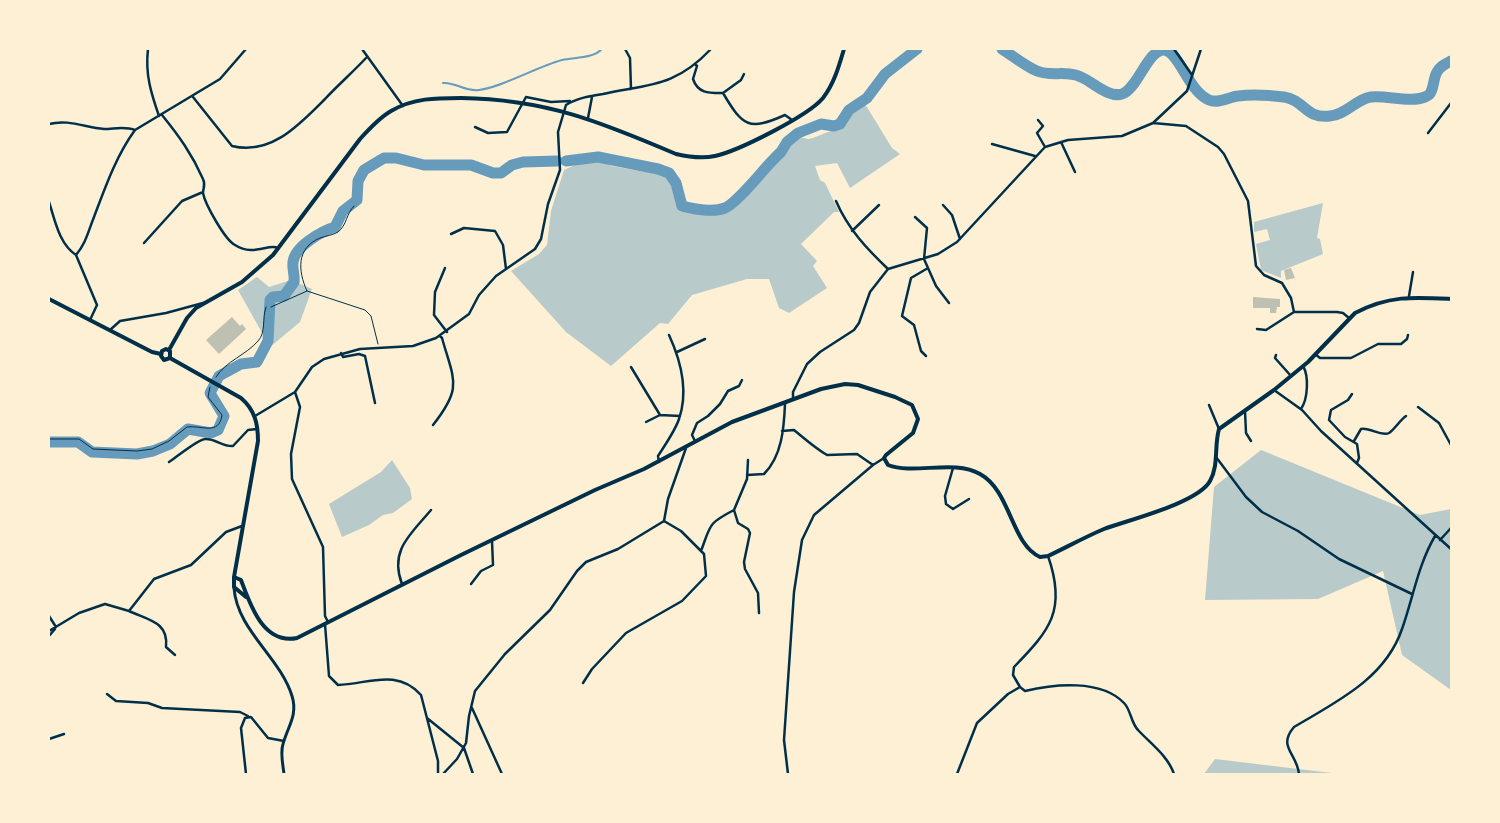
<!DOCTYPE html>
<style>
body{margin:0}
#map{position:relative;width:1500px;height:823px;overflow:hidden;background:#fdf0d5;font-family:"Asap Condensed",sans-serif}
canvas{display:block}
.frame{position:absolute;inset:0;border:50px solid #fdf0d5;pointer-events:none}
</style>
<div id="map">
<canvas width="1500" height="823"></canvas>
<div class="frame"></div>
</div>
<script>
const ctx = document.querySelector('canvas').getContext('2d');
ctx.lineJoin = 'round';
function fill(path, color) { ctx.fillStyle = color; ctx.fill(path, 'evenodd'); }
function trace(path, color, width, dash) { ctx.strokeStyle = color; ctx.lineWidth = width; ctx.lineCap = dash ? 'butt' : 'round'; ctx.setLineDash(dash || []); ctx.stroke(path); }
fill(new Path2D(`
 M865,104L892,148L900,154L850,188L837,163L815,166L820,180L825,183L839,212H834L801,244L817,261L813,266L827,288L789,313L779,308L769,279H747L692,295L668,324L660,323L611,366L566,332L511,271L539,254L547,245L551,211L564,170L579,163L596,160L612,166L662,175L672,182L678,209L707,212H723L734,207L754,183L766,176L798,137C802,137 806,139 809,139C814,138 844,126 846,123C853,115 855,109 865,104Z
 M1323,203L1317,238L1320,239L1323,254L1281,271V278L1261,270L1256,244L1270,240L1267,229L1254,232V222Z
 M257,277L269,287L291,280L312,289L300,322L270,347L238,290Z
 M1261,450L1420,515L1451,509V690L1402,655L1383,571L1318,599L1205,600L1214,487Z
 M392,460L410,488L412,499L393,513L383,515L369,525L342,537L329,504L381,472Z
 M1215,759L1340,774H1204Z`), '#b9caca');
trace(new Path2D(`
 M443,83C456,82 465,92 479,90C503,87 536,67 562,60C575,57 592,59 602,49`), '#669bbc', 2);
trace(new Path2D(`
 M1002,49C1013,56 1025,66 1037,71C1051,77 1067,70 1081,77C1093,82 1108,98 1122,94C1138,89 1148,48 1165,50C1180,53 1188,91 1209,100C1218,104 1229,97 1238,96C1252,94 1269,95 1284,97C1305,100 1305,119 1330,116C1346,115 1356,99 1371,97C1388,95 1411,104 1427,96C1434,93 1433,78 1437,72C1440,66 1445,64 1451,61
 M566,161L598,157L658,169L669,173L676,183L682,206C695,209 712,213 725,208C740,201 766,165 781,152L787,142L798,133L821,124L834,126L840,124L849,110L867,98L885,74L917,49
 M49,442H78L92,452L137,454L153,451L170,444L188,429L211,433L218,430L224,416L210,393L219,376L241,364L257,362L268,341L270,300L273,297L284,296L294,282C295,276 292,268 293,262C295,246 322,231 335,227L343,211L357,200L358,181L364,170L384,158H396L424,165H471L493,173H501L512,165L523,162L557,161`), '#669bbc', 11);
fill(new Path2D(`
 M1291,268L1295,278L1286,280L1284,270Z
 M1253,297L1280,299V307H1277L1276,313H1270V308H1253Z
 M232,317L240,326L242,324L246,329L219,354L206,340Z`), '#bec0b2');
trace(new Path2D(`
 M307,291L365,310L371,316L378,344
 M271,307L307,291C298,271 296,248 320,238C326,236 333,235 338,232C347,225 346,214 354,206
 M216,377C226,361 246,355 258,341C266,333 262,318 266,307
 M49,439H79L93,449L137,451L152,449L169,441L187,427C202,425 219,436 222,415L208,397L210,387`), '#003049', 1);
trace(new Path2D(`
 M148,49C145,74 151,93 159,116
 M362,49L403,106
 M625,49L630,58L631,89
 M1174,49L1192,75
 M695,64L697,66L693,79C698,94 710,93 723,93C743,127 749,131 785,115L792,120
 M723,93L741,80L744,74
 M193,97L232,146C271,156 300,124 325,99C338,85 353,72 366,58
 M162,115C179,136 192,154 203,179C206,185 203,188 203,193C205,204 225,240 235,245C253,257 269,243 278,248
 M588,118L592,97
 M1038,120L1043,126L1037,133L1045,147
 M1153,123L1186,126L1218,147L1224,154L1248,201L1256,266L1264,275L1282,283L1291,298L1294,312H1337L1343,313L1349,318
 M49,124C68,119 84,127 104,129C114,129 125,126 135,130
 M475,127L488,133L507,132L526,97L551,102L570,101
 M1428,133L1451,103
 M1061,142L1075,172
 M992,144L1035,156
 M836,201C848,229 867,249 888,269
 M49,202C55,220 59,244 76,255
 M943,205L952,215L960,239
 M915,217L927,228L924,259L936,286L949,303
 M852,231L879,205
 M451,234L464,228L495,231L503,245L506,269
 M144,243L182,201L203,192
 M445,268L435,292L434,315L447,332
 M1409,296L1413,272
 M90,320L97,305L76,255C86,243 88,232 94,217C105,188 116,156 135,130L220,79L246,49
 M1257,329L1266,330L1294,312
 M110,330L120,321L166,313L203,303
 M677,352L705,339
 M341,353L343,357L359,354L365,356L375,403
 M1315,354L1320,358H1351L1378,344H1401L1407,339L1408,335
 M1276,355L1275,358L1291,376
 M926,356L921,351L914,325L902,316L911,278L928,268
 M631,367L660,415L680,416
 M1274,390L1302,410L1321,431L1451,549
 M295,392L300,407L291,454L292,479L323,547L325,616L328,622
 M1352,394L1348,400L1331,410L1329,420L1345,437L1357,444L1359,458L1357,463
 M793,399V392L807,364L820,352L854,330L859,323L870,292L888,269L938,254L957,242L1045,147L1068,140L1122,136L1153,123L1187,91L1201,49
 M1209,405L1219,429
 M1418,407L1439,423L1451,445
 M1301,409C1308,399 1309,376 1303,366
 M1245,411L1246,433L1251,441
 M255,416L295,392L312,367L324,359L360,349L413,346L436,338L469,314L479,295L496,276L535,249L541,239L548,204L560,170L558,132L566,105C577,98 590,96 603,94C650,84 675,87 711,49
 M646,422L660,415
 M433,425C463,387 454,381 442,338L440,336
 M782,431L794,430C805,439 815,448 827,455L857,454L873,465
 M695,441L692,435L697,423L708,416L720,404L728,391L739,386L742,380
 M1354,441L1361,429C1370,427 1381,437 1389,433C1395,429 1400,420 1406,416
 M1216,457L1246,497L1262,512L1298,531L1339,559L1412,594
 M748,460L747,479L734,510L738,523L748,529L750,533L744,562L745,569L758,593L759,613
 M169,462C177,457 199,438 206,439C216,439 223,447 233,446L248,430L257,429
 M659,462L658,456C665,445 675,431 679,419C689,390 681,361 669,335
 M953,468L945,496L946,504L953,509L969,499
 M747,475L764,474C782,456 784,428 785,404
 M664,521L668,499L686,448
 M1440,540L1451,528
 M701,551C711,525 707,524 734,510
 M402,584C389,550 411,534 431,510
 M471,584L481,571L493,565L492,541
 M129,611C148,620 169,622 166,647L175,655
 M49,616L56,627
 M325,624L329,676L338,685C368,684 397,668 421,695L438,761V774
 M49,631L79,613L105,604L129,611L154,579L191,565L226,532L242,526
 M49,636L55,629
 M583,683L592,669L626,633L682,601L706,576L704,554L681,531L664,521
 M1020,687L1013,675L1014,667C1050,630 1067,610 1048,556
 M107,694L116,701L148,703L162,708L240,712L248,716
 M472,708L502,774
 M427,718L464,748L473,774
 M49,739L64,734
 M246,774L241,728L245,718L251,717L268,738L284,741
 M443,774L457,759L466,743L469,716L475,691L505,654L550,610L577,571L586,562L618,549L664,521
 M788,774L784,740L794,592L802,540L814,515L873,465L884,458
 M957,774L977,723L1008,694L1020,687L1025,691C1054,684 1101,679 1124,703C1131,710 1131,723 1138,730C1151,744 1168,756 1174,774
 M1299,774C1297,753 1277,747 1294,727C1336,702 1385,679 1402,629C1413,598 1418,565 1435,536`), '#003049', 2.5);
trace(new Path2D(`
 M234,588C237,630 280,657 292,696C298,715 288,726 283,744C280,753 283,765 284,774`), '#003049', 3);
trace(new Path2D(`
 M49,299L152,352L161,354
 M169,350L187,318L196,308L242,282L273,255L360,139C369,129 379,118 391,111C413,98 436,98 461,98C545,99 601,122 676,154C689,157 701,159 715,156C738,151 808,116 823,98C834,84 839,66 844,49
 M170,358V351L166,349L162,351L161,356L164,360L170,358L241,398C255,410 258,424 258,441L234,577V587L246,597
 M234,577L241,580C250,604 263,645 297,638L461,555L595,490L644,469L732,422L821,389L845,384L858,385L895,397L912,405L918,419L913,433L886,455L884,458L888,465C914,475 954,459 980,474C1011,491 1011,544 1040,557L1048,556C1067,547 1085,537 1104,529C1128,520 1198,503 1210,481C1219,465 1214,446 1219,429L1274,390L1308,362L1355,313C1389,295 1415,297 1451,299`), '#003049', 4);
</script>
